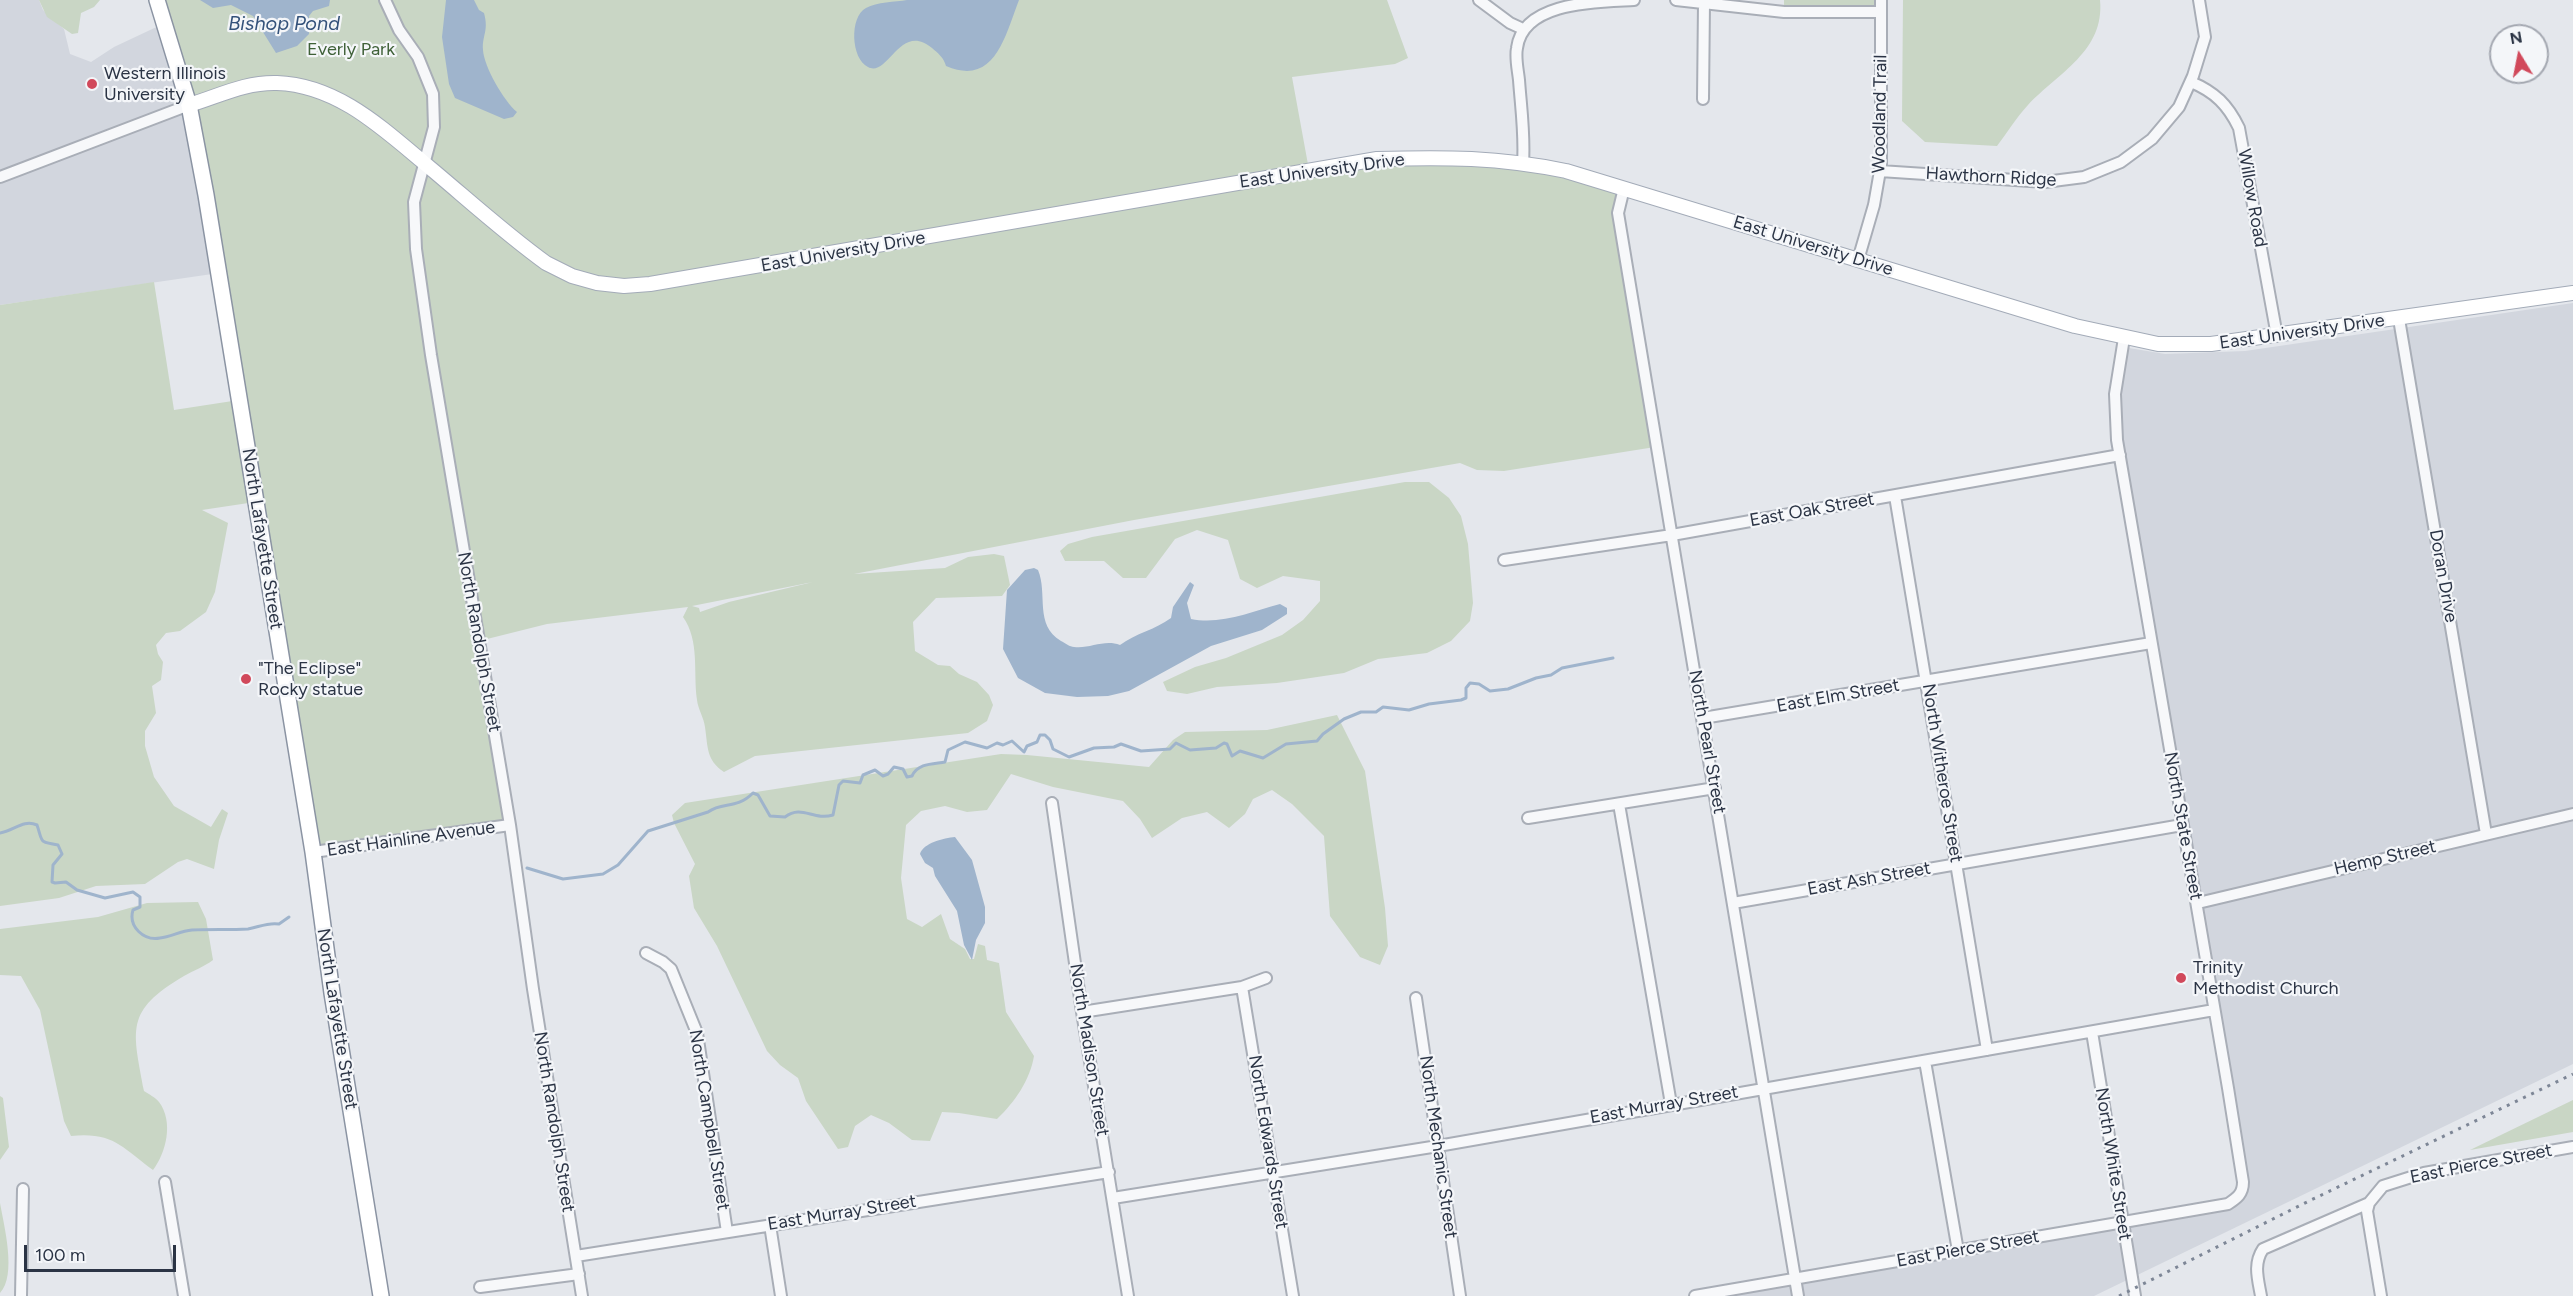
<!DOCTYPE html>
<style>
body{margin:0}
#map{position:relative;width:2573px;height:1296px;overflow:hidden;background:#e4e7ec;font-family:Figtree,sans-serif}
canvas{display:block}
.north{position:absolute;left:2489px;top:24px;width:60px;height:60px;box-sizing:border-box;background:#f4f6f9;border:2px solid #a4a8b1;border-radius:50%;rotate:350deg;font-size:16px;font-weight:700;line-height:24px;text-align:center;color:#2b3445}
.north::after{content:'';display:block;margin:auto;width:21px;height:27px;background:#d1495b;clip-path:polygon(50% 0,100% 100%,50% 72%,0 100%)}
.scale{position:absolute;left:24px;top:1245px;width:152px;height:27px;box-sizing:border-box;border:3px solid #2b3445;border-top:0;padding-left:8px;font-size:18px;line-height:21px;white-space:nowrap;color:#2b3445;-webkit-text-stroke:4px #f4f6f9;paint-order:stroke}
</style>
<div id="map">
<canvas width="2573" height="1296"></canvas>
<div class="north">N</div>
<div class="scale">100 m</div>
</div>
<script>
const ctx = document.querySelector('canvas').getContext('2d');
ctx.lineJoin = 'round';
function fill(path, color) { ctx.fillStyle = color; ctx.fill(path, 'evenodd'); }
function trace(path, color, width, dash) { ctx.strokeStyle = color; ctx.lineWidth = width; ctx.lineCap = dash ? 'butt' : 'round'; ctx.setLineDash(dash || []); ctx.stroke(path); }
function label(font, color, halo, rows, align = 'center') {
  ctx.font = font + ' Figtree,sans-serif'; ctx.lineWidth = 4.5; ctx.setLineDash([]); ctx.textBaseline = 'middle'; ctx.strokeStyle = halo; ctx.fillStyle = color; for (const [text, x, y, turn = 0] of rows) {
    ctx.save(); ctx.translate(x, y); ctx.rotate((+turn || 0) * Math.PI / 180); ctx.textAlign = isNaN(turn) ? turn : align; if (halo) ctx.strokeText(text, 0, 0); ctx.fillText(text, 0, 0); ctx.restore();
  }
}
fill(new Path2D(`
 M0,0H39L43,10L64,29L70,54L91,62L114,47L165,23L219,273L0,305Z
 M2573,303V1064L2094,1296H1695L2228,1204L2242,1191L2117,440L2123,347L2165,354L2245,351Z`), '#d2d6de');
fill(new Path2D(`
 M39,0H100L94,7L81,13L78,33L72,34L47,17Z
 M157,0H1387L1408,58L1395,64L1292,77L1309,170L1437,157L1607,183L1621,196L1655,447L1504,471L1477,470L1460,463L1134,520L854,574L945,568L968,557L994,554L1004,556L1010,585L1002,596L936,598L913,622L915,651L938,665L950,666L959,674L977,682L989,695L993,705L987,721L968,733L755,756L724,772C706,760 708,747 705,727C704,718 698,709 697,700C693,672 700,641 683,617L688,607L547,624L479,641L510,825L313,852L255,502L202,510L228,523L215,592L206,612L180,631L166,633L156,645L158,654L163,662L161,680L152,686L156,713L145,731V746L154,777L174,806L211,827L222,809L228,813L219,840L214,869L187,859L178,862L145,884L96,886L59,898L0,906V305L154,282L174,410L239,400L206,195ZM813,582L729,602L700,612L699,608L692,606Z
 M1784,0H1881V12H1784Z
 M1903,0H2100C2105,51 2058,73 2028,105C2016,118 2007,133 1997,146L1925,142L1902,121Z
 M1405,482H1429L1449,498L1461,516L1468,544L1473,603L1470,621L1451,641L1427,653L1378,659L1344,673L1277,683L1217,687L1187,694L1167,691L1163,682L1195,667L1226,658L1282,635L1303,620L1320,601V581L1283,576L1257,588L1240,579L1228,540L1197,530L1175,539L1146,578H1123L1104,561H1065L1060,551L1068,544L1092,537Z
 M1337,715L1365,771L1385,908L1388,946L1380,965L1360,957L1330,916L1324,836L1292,804L1272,790L1253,799L1245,814L1229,828L1207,812L1182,818L1152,838L1140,819L1123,801L1053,787L1011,774L987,810L967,812L945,806L921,811L906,825L901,878L907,919L922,927L941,914L950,939L965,949L970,959H974L978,944L985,946L987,960L999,963L1006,1012L1034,1056C1030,1080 1015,1102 997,1119L959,1113L942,1112L930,1141L912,1140L889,1123L871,1115L855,1126L848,1147L838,1149L806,1101L798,1078L780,1065L767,1051L717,946L694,908L689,876L695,864L674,823L672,815L685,803L1001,754L1027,755L1149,767L1173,740L1185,732L1267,730Z
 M198,902L206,919L213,960C204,967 194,970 184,976C124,1011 133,1030 144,1091C149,1094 156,1098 159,1102C174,1122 166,1153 153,1170C121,1147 114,1132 71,1136L64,1121L40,1010L21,976L0,975V929L98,917L147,903Z
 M0,1096L3,1098L9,1147L0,1160Z
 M2573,1100V1132L2470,1150Z
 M0,1203C4,1226 17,1275 0,1293Z`), '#c9d6c5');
fill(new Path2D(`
 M200,0H330L329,6L313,11L309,16V34L297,46L276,53L253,16L231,5L213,8Z
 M446,0H474L479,10L484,13C489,31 482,35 483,50C484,67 504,101 517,112L513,117L504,119L455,98L449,84L442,37Z
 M907,0H1019C1005,36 995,87 946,66C944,58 938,53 932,48C900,21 888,78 868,67C851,59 849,17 866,8C877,2 895,2 907,0Z
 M1034,568L1038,570C1048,594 1034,625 1061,641C1065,643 1070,647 1074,647C1090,649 1104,639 1120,645C1136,633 1155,630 1171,618L1173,607L1190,582L1194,585L1187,603L1191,619C1221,625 1251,612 1280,604L1287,608V614L1262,630L1211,646L1129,691L1108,696L1077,697L1045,693L1018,678L1003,649L1007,590L1025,570Z
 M955,837L972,860L985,907V923L976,940L972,960L964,945L957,911L935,876L933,868L925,863L920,854C923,843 944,838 955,837Z`), '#9fb4cc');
trace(new Path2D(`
 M0,833C14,831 23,819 37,825C43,842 38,842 58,845L62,854L53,865L52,882L55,883L66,882L77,890L105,898L133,892L140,897V907L133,910C128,927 144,941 160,938C171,937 180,931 192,930C210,929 229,930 248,929C259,927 268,922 279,924L289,917
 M527,868L563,879L603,874L618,865L648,831L708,812C723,801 736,810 753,793L758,795L770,816L785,817C802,804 813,821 833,815L839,785L843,781L860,783L863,775L875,770L883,776L888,774L894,767L903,769L907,777L912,776C918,763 933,764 945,762L948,750L965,742L987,748L997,743L1003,745L1012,741L1024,752L1027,746L1037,742L1040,735H1045L1050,740L1053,749L1069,757L1094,748L1114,747L1121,744L1141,751L1170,749L1176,743L1190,750L1216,748L1224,743L1227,744L1232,756L1240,751L1263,758L1286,744L1317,741L1323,734L1344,719L1361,712H1376L1383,707L1409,710L1429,704L1461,700L1466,698V688L1470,683L1479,684L1490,691L1508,689L1536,678L1551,675L1562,668L1613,658`), '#9fb4cc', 3);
const minor = new Path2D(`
 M385,0L399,30L418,57L433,94L434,127L414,202L416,249L431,355L510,825L533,989L582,1296
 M1479,0L1510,23L1523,29
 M1676,0L1784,12H1881
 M2191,82C2215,92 2228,105 2239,128L2277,336
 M1703,99L1704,3
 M1523,163C1525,135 1521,108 1519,80C1518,70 1515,58 1517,48C1523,1 1598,2 1634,0
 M1880,171L2045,182L2084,177L2121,162L2152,139L2179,107L2193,76L2205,37L2199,0
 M0,177L189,105
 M1624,188L1618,213L1798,1296
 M1858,260L1874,205L1881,165V0
 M2399,319L2486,834
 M1895,496L1987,1050
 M1504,560L1672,535L2120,455
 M1703,718L2151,643
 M1052,803L1082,1012L1128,1296
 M1619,804L1671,1104
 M1528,818L1715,788
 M313,852L510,825
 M1733,903L2182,825
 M2198,903L2573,814
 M646,953L663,962L671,969L697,1033L727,1232
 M1242,987L1293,1296
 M1416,998L1460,1296
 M1082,1012L1242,987L1266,978
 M2092,1032L2135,1296
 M1925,1061L1958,1251
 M165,1182L184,1296
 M1113,1198L1438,1146L2214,1010
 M2369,1203L2367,1211L2381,1296
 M770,1225L781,1296
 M576,1256L1109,1172
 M480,1287L579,1274
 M21,1296L23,1189
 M1695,1296L2228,1204C2237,1198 2243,1194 2243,1182L2228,1088L2117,440L2115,394L2124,338
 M2261,1296C2258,1279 2253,1264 2263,1249L2369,1203L2383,1186L2424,1173L2573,1147`);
const major = new Path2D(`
 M189,105C219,96 245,82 277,83C336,85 380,126 423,162C463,195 503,232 546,263L572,276L597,283L624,286L650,284L1377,159C1445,157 1498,157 1566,171L2075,326L2158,344H2211L2573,293`);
const highway = new Path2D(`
 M157,0L189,105L206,195L313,852L332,993L381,1296`);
trace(minor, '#a9aeb7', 14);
trace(major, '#a3abb8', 16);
trace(highway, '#8b94a3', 18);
trace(minor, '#f7f8fa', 10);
trace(major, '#fff', 14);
trace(highway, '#fff', 15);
trace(new Path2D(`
 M2119,1296L2309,1201L2573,1074`), '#7d8696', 3, [3, 6]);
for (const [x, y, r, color] of [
 [92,84,6,"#d1495b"],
 [246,679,6,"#d1495b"],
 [2181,978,6,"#d1495b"]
]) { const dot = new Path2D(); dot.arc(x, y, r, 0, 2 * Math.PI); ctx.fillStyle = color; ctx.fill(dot); trace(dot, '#f4f6f9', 2); }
label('18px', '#3f6138', '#f4f6f9', [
 ["Everly Park",351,50]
]);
label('18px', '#2b3445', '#f4f6f9', [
 ["Western Illinois",104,74],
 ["University",104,95],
 ["\"The Eclipse\"",258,669],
 ["Rocky statue",258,690],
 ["Trinity",2193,968],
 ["Methodist Church",2193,989]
], 'left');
label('18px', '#2b3445', '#f4f6f9', [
 ["Woodland Trail",1880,114,-89],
 ["East University Drive",1322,171,-8],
 ["Hawthorn Ridge",1991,177,3],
 ["Willow Road",2252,198,80],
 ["East University Drive",1813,246,17],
 ["East University Drive",843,252,-10],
 ["East University Drive",2302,332,-8],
 ["East Oak Street",1812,510,-10],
 ["North Lafayette Street",262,539,81],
 ["Doran Drive",2443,576,80],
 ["North Randolph Street",479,642,80],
 ["East Elm Street",1838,696,-10],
 ["North Pearl Street",1707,742,80],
 ["North Witheroe Street",1942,773,81],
 ["North State Street",2183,826,80],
 ["East Hainline Avenue",411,839,-8],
 ["Hemp Street",2385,858,-13],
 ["East Ash Street",1869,879,-10],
 ["North Lafayette Street",337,1019,81],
 ["North Madison Street",1089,1050,81],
 ["East Murray Street",1664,1105,-10],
 ["North Campbell Street",709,1120,81],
 ["North Randolph Street",554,1122,81],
 ["North Edwards Street",1268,1142,81],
 ["North Mechanic Street",1438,1147,82],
 ["North White Street",2113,1164,81],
 ["East Pierce Street",2481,1164,-11],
 ["East Murray Street",842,1213,-9],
 ["East Pierce Street",1968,1249,-10]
]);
label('italic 20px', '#34527a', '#f4f6f9', [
 ["Bishop Pond",284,24]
]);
</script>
